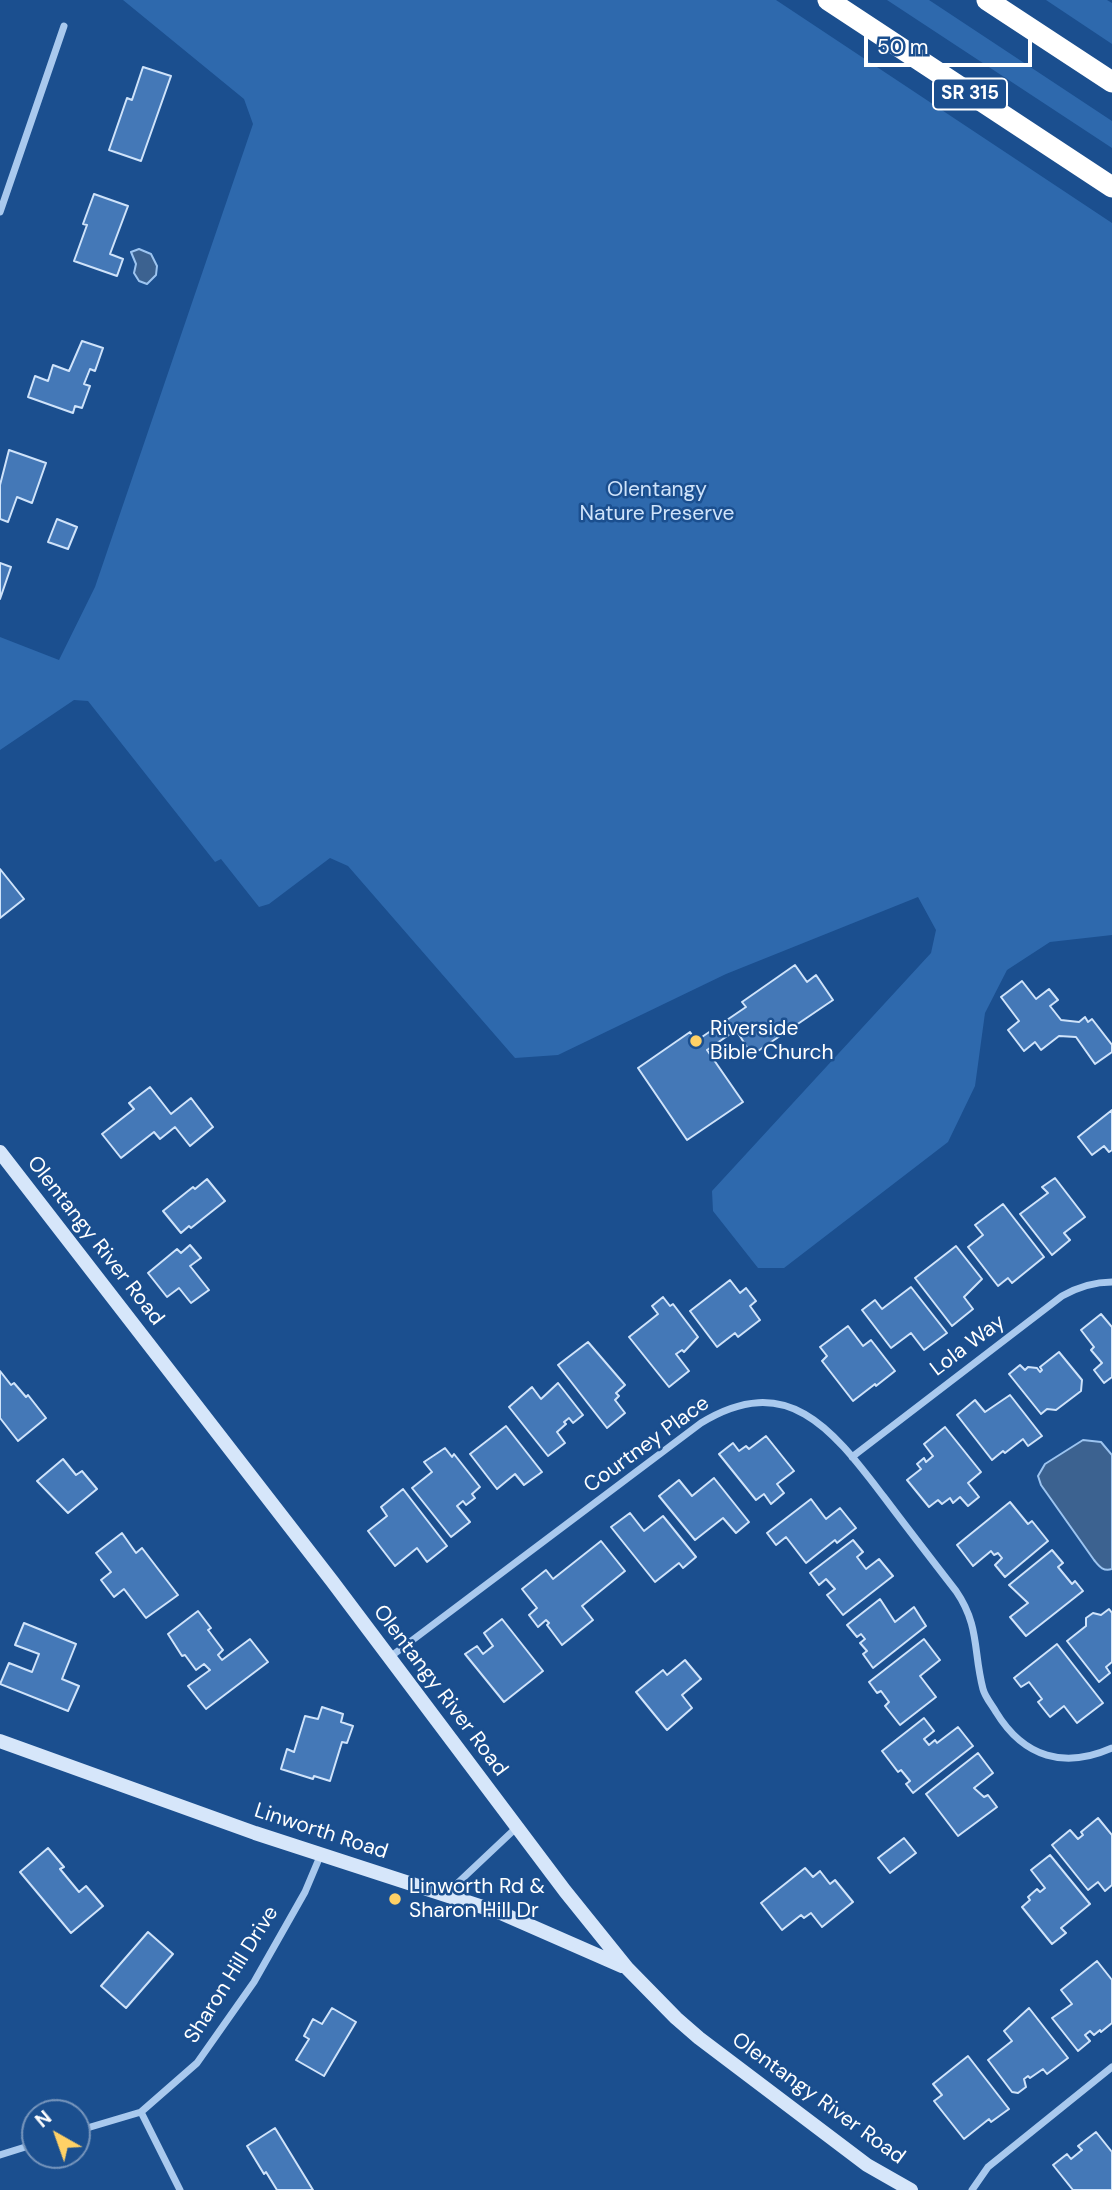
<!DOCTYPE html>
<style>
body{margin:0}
#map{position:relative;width:1112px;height:2190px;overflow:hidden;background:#1b4f8f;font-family:"DM Sans",sans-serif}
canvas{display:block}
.north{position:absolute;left:21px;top:2099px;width:70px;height:70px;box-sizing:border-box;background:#1b4f8f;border:2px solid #7695bc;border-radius:50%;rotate:320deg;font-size:19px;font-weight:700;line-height:28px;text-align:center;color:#fff}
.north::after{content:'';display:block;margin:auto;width:24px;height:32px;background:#ffd166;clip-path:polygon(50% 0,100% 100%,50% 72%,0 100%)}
.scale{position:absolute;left:864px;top:35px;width:168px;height:32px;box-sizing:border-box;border:4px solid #fff;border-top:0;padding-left:9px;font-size:21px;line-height:24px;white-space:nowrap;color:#fff;-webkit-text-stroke:5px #1b4f8f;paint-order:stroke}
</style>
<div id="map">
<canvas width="1112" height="2190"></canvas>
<div class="north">N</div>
<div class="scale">50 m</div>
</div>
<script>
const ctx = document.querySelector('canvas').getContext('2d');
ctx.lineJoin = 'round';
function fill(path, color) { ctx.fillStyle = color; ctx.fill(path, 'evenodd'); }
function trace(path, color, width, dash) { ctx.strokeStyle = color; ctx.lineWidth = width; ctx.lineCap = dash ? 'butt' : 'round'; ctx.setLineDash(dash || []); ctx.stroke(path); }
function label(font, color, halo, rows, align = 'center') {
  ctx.font = font + ' "DM Sans",sans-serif'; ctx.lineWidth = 5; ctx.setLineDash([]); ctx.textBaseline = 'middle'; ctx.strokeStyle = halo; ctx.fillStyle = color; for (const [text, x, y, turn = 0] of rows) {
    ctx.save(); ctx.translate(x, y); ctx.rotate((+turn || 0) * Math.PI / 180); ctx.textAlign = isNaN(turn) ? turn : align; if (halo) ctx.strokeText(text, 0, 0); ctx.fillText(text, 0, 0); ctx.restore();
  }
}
fill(new Path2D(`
 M123,0H776L1112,223V935L1050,942L1007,970L985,1013L975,1086L948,1142L784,1268H758L713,1211L712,1191L931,953L936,930L918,897L726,974L558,1055L515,1058L348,866L330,858L269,904L259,907L221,859L215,862L88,701L74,700L0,750V637L59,660L95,587L253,124L244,99Z
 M887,0H929L1112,121V148Z
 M1046,0H1107L1112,3V44Z`), '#2e69ad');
const water = new Path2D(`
 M139,249L151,254L157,266L156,275L147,284L139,281L134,273L136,264L131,252Z
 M1083,1440L1101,1442L1112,1455V1569C1103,1572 1099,1566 1094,1560L1041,1485L1038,1476L1045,1464Z`);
fill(water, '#3c6290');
trace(water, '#9cc4f0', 2);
const building = new Path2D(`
 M143,67L171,76L141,161L109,150L127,98L132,100Z
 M94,194L128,206L110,254L123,259L117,276L74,261L87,225L83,224Z
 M82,341L103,348L95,371L90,369L84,384L90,386L82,408L75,406L73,413L28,397L35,376L48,381L53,365L69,371Z
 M9,450L46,463L32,503L17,497L8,522L0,519V485Z
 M57,519L77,527L68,549L48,542Z
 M0,563L11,567L0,599Z
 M0,869L24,899L0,918Z
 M795,965L807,982L816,975L833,1000L752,1055L736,1030L707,1050L743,1102L687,1140L638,1068L690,1032L696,1041L746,1007L742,1002Z
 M1022,981L1036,999L1049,989L1058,1000L1050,1006L1061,1020L1079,1022L1085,1017L1088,1022L1092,1019L1112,1045V1052L1095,1064L1076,1037L1059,1036L1041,1050L1035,1042L1024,1051L1008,1030L1019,1021L1001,997Z
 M150,1087L171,1114L191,1098L213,1127L190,1146L175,1127L160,1139L154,1132L121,1158L102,1134L134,1109L129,1103Z
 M1112,1110V1150L1109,1152L1104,1146L1092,1155L1078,1137Z
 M1055,1178L1085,1217L1064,1233L1070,1240L1052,1255L1020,1214L1048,1193L1042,1187Z
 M207,1179L225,1201L191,1228L189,1226L181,1233L163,1211L193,1187L195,1189Z
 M1003,1204L1044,1257L1012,1283L1008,1278L998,1286L968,1247L983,1235L975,1225Z
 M190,1245L201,1258L190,1266L209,1290L191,1303L179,1288L167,1297L148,1273L177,1249L181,1253Z
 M956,1246L982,1279L964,1297L973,1309L952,1326L915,1278Z
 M730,1280L740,1293L746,1288L756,1301L750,1306L760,1320L738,1337L735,1333L717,1347L690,1311Z
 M911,1287L947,1333L924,1350L911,1333L891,1348L862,1310L875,1300L882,1309Z
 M663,1297L670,1306L673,1304L698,1337L684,1352L682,1350L676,1354L689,1371L669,1387L629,1337L658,1314L652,1306Z
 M1101,1314L1112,1327V1377L1104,1383L1094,1370L1102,1363L1091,1350L1094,1347L1081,1330Z
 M848,1326L863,1346L871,1340L895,1371L876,1386L875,1384L853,1401L822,1361L827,1356L820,1347Z
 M588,1342L625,1385L616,1393L619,1396L615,1400L625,1413L607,1428L558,1365Z
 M1059,1352L1082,1380L1081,1391L1056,1410L1047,1409L1041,1414L1009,1374L1020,1365L1025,1370L1028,1367L1037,1368L1040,1372L1042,1370L1040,1367Z
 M0,1371L11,1385L14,1383L26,1397L28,1395L46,1418L18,1441L0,1418Z
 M558,1383L583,1415L573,1423L569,1418L564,1422L566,1424L557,1432L565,1443L548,1456L509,1407L532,1387L541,1399Z
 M1010,1395L1042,1436L1028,1446L1023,1439L1005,1453L1003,1451L992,1460L957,1415L975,1400L985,1412Z
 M506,1426L542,1472L524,1485L515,1474L497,1489L470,1454Z
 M945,1427L981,1472L968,1483L979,1497L968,1506L960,1497L953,1503L950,1498L942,1504L938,1500L929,1507L907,1480L921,1469L917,1464L924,1458L926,1462L933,1456L924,1444Z
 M766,1436L794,1471L777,1484L784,1493L771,1504L764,1494L756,1500L719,1454L733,1443L739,1451L746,1446L749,1449Z
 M445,1448L452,1457L454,1454L480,1487L472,1494L475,1498L466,1505L463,1501L457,1506L470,1522L451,1537L412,1488L432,1472L424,1462Z
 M63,1459L76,1475L82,1471L97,1489L68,1513L37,1481Z
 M714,1478L749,1522L736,1533L723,1518L695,1540L659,1496L679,1480L692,1496Z
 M403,1489L447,1546L427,1562L417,1548L395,1566L368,1531L387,1516L381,1507Z
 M811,1499L826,1519L840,1508L856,1528L837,1543L835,1540L806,1563L786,1537L776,1545L767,1533Z
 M1010,1502L1028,1524L1032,1521L1048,1541L1005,1577L995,1565L1002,1558L998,1553L994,1555L991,1551L973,1566L957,1545Z
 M630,1513L644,1531L663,1516L696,1557L683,1568L679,1563L655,1582L611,1527Z
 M122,1533L136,1553L142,1548L178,1595L146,1618L124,1589L114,1597L101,1580L111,1572L96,1553Z
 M853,1540L863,1552L857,1557L866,1569L879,1559L893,1576L843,1615L827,1595L835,1589L826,1579L819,1585L810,1573Z
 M601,1541L625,1571L582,1606L593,1620L562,1645L547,1625L549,1623L546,1620L538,1627L529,1615L537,1608L522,1589L546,1570L553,1579Z
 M1052,1550L1063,1563L1058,1567L1072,1584L1075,1581L1083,1591L1026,1636L1010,1617L1028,1603L1009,1585Z
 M880,1599L895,1622L914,1607L926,1626L873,1668L863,1654L867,1651L860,1643L865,1639L861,1634L857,1637L847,1625Z
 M1109,1609L1112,1613V1662L1106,1667L1110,1673L1099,1682L1067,1641L1086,1626V1618L1093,1613L1101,1615Z
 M198,1611L211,1628L208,1630L223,1650L218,1655L222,1660L250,1639L268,1662L206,1709L188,1686L210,1670L204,1664L196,1670L185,1655L182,1656L168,1634Z
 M502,1619L543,1671L504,1702L465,1654L477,1646L483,1654L493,1646L484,1633Z
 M24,1623L76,1644L62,1679L79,1686L68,1711L0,1684L9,1663L32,1672L39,1654L15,1645Z
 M924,1639L940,1660L920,1676L936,1697L900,1725L885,1706L889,1702L881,1691L877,1693L869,1682Z
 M1057,1644L1103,1703L1077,1723L1064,1706L1050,1717L1038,1702L1042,1699L1029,1682L1021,1687L1014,1678Z
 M685,1660L701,1679L682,1695L692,1708L667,1730L636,1692L663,1670L667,1675Z
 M322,1707L343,1714L341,1722L353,1726L347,1743L342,1742L330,1781L314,1776L313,1779L281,1769L287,1749L294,1752L305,1716L318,1719Z
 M924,1718L934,1731L924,1739L929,1745L935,1740L937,1743L958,1727L973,1746L913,1793L906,1784L910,1781L901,1770L898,1772L882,1751Z
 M978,1753L993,1773L974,1788L984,1797L988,1795L997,1807L958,1836L926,1794Z
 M1098,1818L1112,1835V1885L1105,1891L1098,1882L1088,1890L1052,1845L1070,1830L1078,1839L1083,1835L1081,1832Z
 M904,1838L916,1853L890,1873L878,1858Z
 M48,1848L64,1867L60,1869L79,1892L86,1886L103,1906L71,1933L20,1872Z
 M1050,1855L1090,1904L1061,1928L1066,1933L1052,1944L1022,1907L1030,1900L1028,1897L1037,1889L1040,1892L1045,1888L1031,1870Z
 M805,1868L813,1877L820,1871L830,1884L835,1880L853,1902L822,1927L811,1913L804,1918L801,1915L782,1930L761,1903Z
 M148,1932L173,1954L126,2008L101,1986Z
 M1097,1961L1112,1980V2023L1101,2032L1100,2030L1094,2035L1090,2031L1085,2035L1090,2041L1078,2051L1052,2018L1072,2004L1061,1990Z
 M332,2008L356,2022L324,2076L296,2060L309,2039L304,2036L313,2019L322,2024Z
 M1029,2008L1068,2058L1047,2074L1043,2069L1030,2078L1028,2076L1024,2079L1026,2087L1018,2093L1012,2092L988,2060L1012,2041L1004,2031Z
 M968,2056L1009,2109L991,2122L989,2119L964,2139L934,2101L942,2095L933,2084Z
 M275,2128L313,2190H277L266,2172L264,2174L247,2146Z
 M1096,2132L1112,2152V2190H1073L1053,2165L1067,2154L1071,2159L1082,2150L1078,2146Z`);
fill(building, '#4478b7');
trace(building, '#cfe3fa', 2);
trace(new Path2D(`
 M0,212L64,26
 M852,1457L1062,1296C1078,1287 1093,1282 1112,1282
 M390,1657L701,1423C789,1369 834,1432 884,1497C908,1529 932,1560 956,1591C980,1626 973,1651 983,1689C985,1697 992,1705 996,1712C1024,1758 1065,1769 1112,1748
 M446,1894L516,1828
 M141,2112L180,2190
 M77,2131L141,2112L197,2063L254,1982L305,1892L321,1854
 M0,2155L35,2144
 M972,2190L988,2167L1112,2067`), '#a9c9ee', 7);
trace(new Path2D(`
 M0,1152L332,1581L565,1891L627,1968L676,2018L699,2038L867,2165L911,2190
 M0,1741L255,1833L501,1913L622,1966`), '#d6e6fa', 14);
trace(new Path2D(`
 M828,0L1112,187
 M987,0L1112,82`), '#fff', 21);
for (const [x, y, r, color] of [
 [696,1041,7,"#ffd166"],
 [395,1899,7,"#ffd166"]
]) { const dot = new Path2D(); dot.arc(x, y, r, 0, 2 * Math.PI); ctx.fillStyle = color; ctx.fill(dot); trace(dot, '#1b4f8f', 2.5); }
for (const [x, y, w] of [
 [970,94,74]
]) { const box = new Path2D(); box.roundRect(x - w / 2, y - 15.5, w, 31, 5); ctx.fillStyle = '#1b4f8f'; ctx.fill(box); trace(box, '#fff', 2); }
label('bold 19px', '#fff', null, [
 ["SR 315",970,94]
]);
label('21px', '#cfe3fa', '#1b4f8f', [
 ["Olentangy",657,490],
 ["Nature Preserve",657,514]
]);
label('21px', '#fff', '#1b4f8f', [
 ["Riverside",710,1029],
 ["Bible Church",710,1053],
 ["Linworth Rd &",409,1887],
 ["Sharon Hill Dr",409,1911]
], 'left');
label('21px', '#fff', '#1b4f8f', [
 ["Olentangy River Road",95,1241,52],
 ["Lola Way",968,1346,-37],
 ["Courtney Place",647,1445,-36],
 ["Olentangy River Road",440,1691,53],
 ["Linworth Road",321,1832,18],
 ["Sharon Hill Drive",232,1975,-58],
 ["Olentangy River Road",818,2099,36]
]);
</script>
